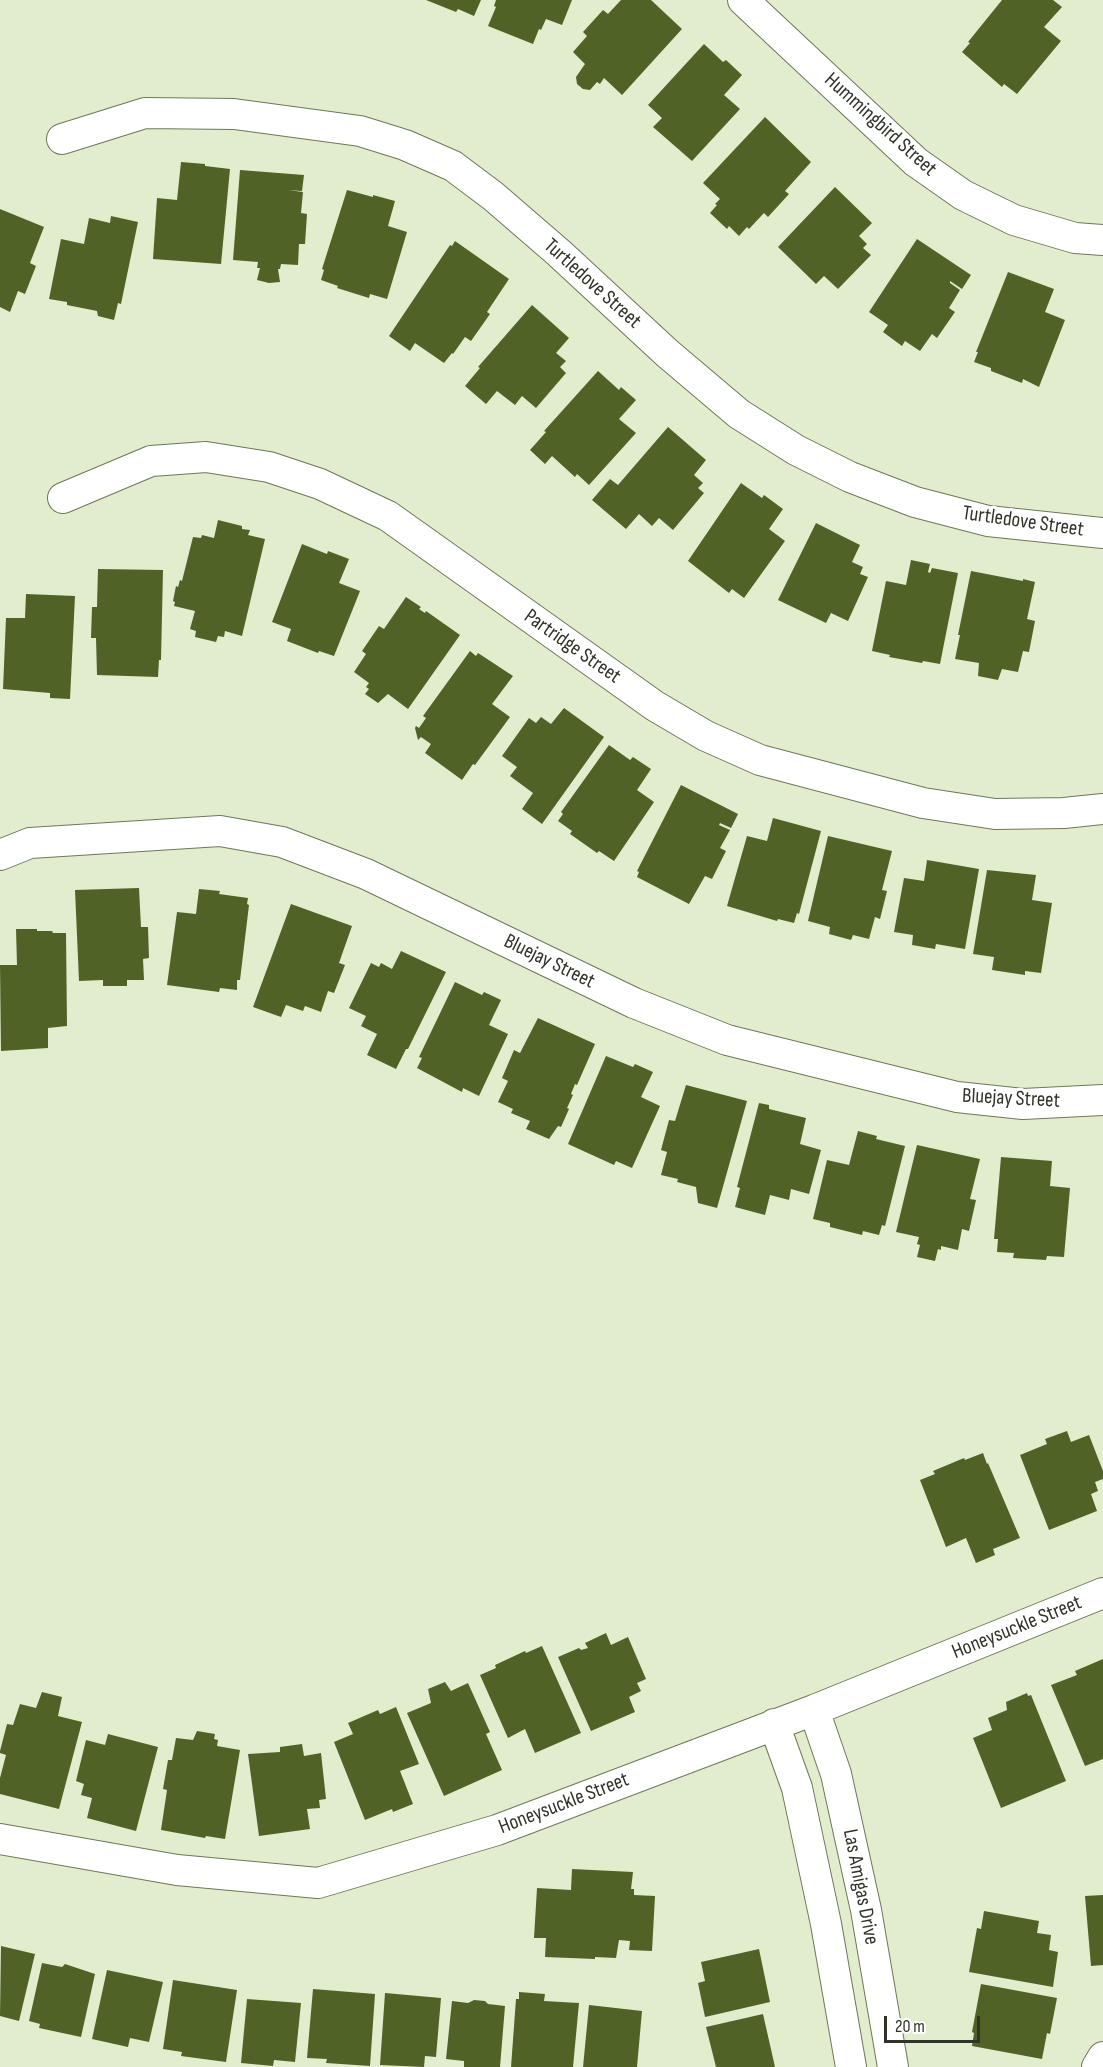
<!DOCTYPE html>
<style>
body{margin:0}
#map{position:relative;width:1103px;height:2067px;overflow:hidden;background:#e2edcd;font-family:"Sofia Sans Condensed",sans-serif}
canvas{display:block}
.scale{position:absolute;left:884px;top:2016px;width:96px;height:27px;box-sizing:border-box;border:3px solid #303428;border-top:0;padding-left:8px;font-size:18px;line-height:21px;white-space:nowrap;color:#303428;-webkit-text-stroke:4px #fff;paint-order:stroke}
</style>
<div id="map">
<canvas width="1103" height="2067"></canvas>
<div class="scale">20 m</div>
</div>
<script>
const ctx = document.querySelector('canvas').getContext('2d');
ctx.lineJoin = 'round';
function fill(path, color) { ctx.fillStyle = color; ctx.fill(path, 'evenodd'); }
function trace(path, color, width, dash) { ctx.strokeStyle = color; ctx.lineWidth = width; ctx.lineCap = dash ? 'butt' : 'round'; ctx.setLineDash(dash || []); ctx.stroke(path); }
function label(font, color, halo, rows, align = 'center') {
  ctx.font = font + ' "Sofia Sans Condensed",sans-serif'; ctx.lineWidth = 6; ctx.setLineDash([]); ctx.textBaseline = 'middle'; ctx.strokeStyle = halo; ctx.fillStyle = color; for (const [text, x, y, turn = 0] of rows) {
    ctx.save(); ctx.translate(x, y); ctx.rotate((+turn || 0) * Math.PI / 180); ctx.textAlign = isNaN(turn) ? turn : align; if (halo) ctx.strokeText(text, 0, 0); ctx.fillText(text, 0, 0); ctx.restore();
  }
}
fill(new Path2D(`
 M426,0H481L474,16L458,9L456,12Z
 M496,0H572L562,25L546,19L541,30L539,29L533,44L488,26L496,7L494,6Z
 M621,0H651L682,29L622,95L604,78L600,84L597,82L590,90L583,89L577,84L576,77L585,64L573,52L587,36L583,32L603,10L608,14Z
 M1002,0H1053L1062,7L1044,27L1061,41L1017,94L1004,84L1002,87L962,52L970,43L968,42Z
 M704,44L723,62L726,60L742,75L724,95L740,109L692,161L653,127L662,118L648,105Z
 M765,117L811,162L785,191L789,194L768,217L764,213L749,229L747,227L739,236L729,226L727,229L710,213L717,205L715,204L720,199L703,183Z
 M181,162L205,164V166L230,169L221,264L153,259L157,198L177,200Z
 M240,170L304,175L302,191L288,190L303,192L301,213L307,214L305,244H299L298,265L281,264L280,269H278L280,282L269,283L257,280L260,268H257L258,262L233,260Z
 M835,187L872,223L859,236L867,244L863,248L871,255L838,289L824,276L816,284L778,247Z
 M347,190L373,197V195L395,201L388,226L407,232L387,299L370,294L369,298L337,288L338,286L321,280L324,270L322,269Z
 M0,209L44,227L30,263L36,266L25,294L18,291L10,312L0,307Z
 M111,216L138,222L121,304L118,303L114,320L98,316L97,311L67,305V302L49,299L61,239L84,244L89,218L110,223Z
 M917,239L971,275L962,289L950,281V283L960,290L949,308L955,312L937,338L932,334L920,351L905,341L902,346L883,332L888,325L869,312Z
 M455,241L509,279L487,312L490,314L471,341L465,337L453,354L452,353L444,363L415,343L410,351L389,336L450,245L452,246Z
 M1008,272L1054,289L1045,312L1065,320L1039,387L1023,379L1022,383L991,371V368L974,362L978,352H976Z
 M532,305L569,338L556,353L566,361L560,367L566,373L536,408L522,396L515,405L497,391L486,404L465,386L480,368L478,367Z
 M598,371L619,390L621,387L636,400L619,419L636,433L589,485L577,474L575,477L552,456L545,464L530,450L546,432L544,431Z
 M668,427L706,460L694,475L703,483L698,488L704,493L673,530L659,518L652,526L639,514L626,529L592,500L610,479L618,485Z
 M741,483L762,498L764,495L783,509L769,529L785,541L744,598L732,589L729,593L688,561Z
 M218,520L242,526V529L250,530L248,535L265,539L242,636L225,631L224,637L218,636L216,642L195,637L196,631L190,629L195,611L174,606L175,602L173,601L176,586L178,587L180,580L182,581L193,537L201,538L202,535L214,538Z
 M816,523L860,545L852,562L863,567L860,574L868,577L848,621L831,613L826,623L778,600Z
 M302,544L327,554L328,551L349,559L339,583L360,591L334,656L319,651L318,653L287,641L291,629L272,622Z
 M911,560L930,564L928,572L930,573L932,568L958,573L940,664L923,661L922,663L889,657L890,655L872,651L886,581L906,585Z
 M98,569L163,570L161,660H159L158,677L97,675L96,638H91L92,607H97Z
 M971,571L1023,581V579L1035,582L1027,619L1035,621L1029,652L1023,651L1018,672L1002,669L998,680L978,676L979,663L955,659L960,635H958Z
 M26,594L75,596L70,699L50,698V693L3,689L6,618H25Z
 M406,597L421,607L419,609L425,613L426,611L460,635L408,709L388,694L378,703L365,694L369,689L366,687L369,683L354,672L366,654L362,651L379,626L384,629Z
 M470,651L476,656L478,653L513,676L492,704L510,717L475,765L473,764L462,780L425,753L431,744L421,737L418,740L415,728L416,726L419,728L426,718L423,716Z
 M564,708L604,737L542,824L522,809L533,793L510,776L517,767L502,756L529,718L536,723L541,717L551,724Z
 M609,745L630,760L633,757L651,769L637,790L654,802L614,861L599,851L597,853L570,834L572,831L558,821L563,814L561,812Z
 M681,785L738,814L731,828L720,823L719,825L730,830L720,848L726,851L712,879L705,876L689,904L637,877L639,872L637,871Z
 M773,818L821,831L799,914L797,913L794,923L778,919L777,921L727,906L747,836L767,841Z
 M828,836L892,851L882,890L887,891L880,919L875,917L869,939L853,935L851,940L829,934L830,927L808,921Z
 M927,860L979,869L965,949L936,944L935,949L912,945L913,935L894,932L904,878L924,881Z
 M987,870L1036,875L1032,900L1052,903L1041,973L1025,971V975L992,970L994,957L973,954Z
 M139,888L141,927H148L149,958L143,959L144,980H127V986H103V980L79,981L75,890Z
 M199,889L220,891L219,894L248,898L247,904L249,905L240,980H237V990L220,988L219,992L167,985L177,912L196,914Z
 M291,904L352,926L339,963L345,965L334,993L328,991L321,1012L305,1006L303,1011L286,1005L281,1017L253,1007Z
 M16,929H37V931H52L53,933H66L67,1026L48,1028V1048L1,1051L0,965H17Z
 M401,951L446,972L408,1049H406L396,1069L367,1055L377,1034L361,1026L366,1016L349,1008L371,963L379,967L381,963L392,969Z
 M455,982L482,995L484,992L501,1000L489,1025L508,1034L479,1096L463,1088L462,1092L417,1068L422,1058L419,1057Z
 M538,1018L595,1044L577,1085L575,1084L571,1094L573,1095L567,1108L569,1109L561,1127L558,1126L549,1139L526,1129L530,1121L511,1113L513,1109L498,1102L508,1081L502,1078L514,1050L520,1053Z
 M606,1056L633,1067L635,1064L653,1072L641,1097L660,1106L632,1168L616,1161L614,1165L568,1144Z
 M686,1085L747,1101L717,1208L698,1203L696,1187L677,1182L678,1179L661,1175L667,1152L661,1150L669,1120L675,1121Z
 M759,1103L769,1105V1109L806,1118L800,1144L821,1150L809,1194L791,1189L789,1200L770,1195L765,1215L735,1207L740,1188L737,1187Z
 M858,1131L877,1136L876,1139L905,1146L885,1226L882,1225L879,1235L863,1231L862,1235L830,1227V1223L813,1219L827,1160L849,1165Z
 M917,1145L980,1159L970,1199L976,1200L969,1231L962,1229L958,1250L941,1246V1250L938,1249L935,1261L917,1257L920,1245L917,1244L919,1237L896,1232Z
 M1001,1157L1052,1161L1050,1186L1070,1188L1064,1257L1047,1256L1046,1260L1013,1258L1014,1253L997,1252L998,1239H994Z
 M1067,1431L1071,1442L1089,1435L1103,1471V1479L1095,1482L1098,1491L1091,1494L1097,1511L1049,1530L1020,1455L1047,1444L1045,1439Z
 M983,1453L987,1464L988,1463L1020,1538L993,1549L995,1555L976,1563L966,1538L946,1547L920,1480L935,1474L933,1471L964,1458L965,1460Z
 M606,1633L611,1645L628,1637L646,1679L637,1683L641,1691L629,1697L635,1712L591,1731L558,1657L579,1648L581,1650L588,1648L585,1643Z
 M542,1646L581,1733L535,1753L525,1729L508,1738L480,1675L496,1668L495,1665L525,1651L526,1653Z
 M1103,1659V1759L1085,1766L1051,1685L1077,1675L1075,1671Z
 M445,1682L451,1691L468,1683L490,1732L486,1734L502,1770L444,1796L407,1713L431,1703L428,1689Z
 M42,1692L62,1697L58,1716L82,1722L59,1809L0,1794V1778L6,1755L0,1753V1751L7,1724L13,1725L20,1704L36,1708Z
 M1027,1693L1028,1696L1031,1695L1066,1781L1001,1808L973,1738L992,1730L988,1718L1007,1710L1006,1702Z
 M396,1707L419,1764L400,1771L413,1804L393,1812L392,1809L365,1820L334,1742L353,1734L348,1723L378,1710L380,1714Z
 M197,1731L215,1734L214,1739L218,1740L217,1746L240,1750L225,1839L206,1836L205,1838L161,1830L167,1790L163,1789L168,1760H172L176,1738L193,1740Z
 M108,1734L158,1747L136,1831L87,1818L92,1798L81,1795L84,1784L76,1781L86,1740L105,1745Z
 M302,1744L304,1756L321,1753L326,1799L319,1800L320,1808L307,1809L310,1829L259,1836L248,1754L280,1752V1747Z
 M572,1869L633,1872L631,1889H634V1895L655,1896L652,1951L629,1950L630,1941L619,1940L616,1958L595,1957V1959L545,1957L546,1938H534L537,1888L571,1890Z
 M1103,1895V1965L1091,1966L1085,1896Z
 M984,1911L1039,1921L1037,1933L1051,1935L1049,1950L1058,1952L1053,1987L969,1972L977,1928L981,1929Z
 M1,1946L35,1954L19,2021L0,2016Z
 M759,1949L770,2002L705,2017L698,1983L705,1981L701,1962Z
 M42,1963L62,1967L65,1964L95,1974L81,2037L39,2028L40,2024L29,2021Z
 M107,1970L163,1982L149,2042L130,2038L128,2047L92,2039Z
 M173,1980L237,1990L226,2062L181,2056L182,2052L163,2049Z
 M981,1984L1057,1998L1050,2034L1047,2033L1042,2059L972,2046L974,2033L972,2032Z
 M313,1989L375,1994L370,2066L326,2063L327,2059L307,2058Z
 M519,1992L545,1994L544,2001L579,2003L573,2067H511L516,1999H519Z
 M385,1993L441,1998L436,2057L425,2056L424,2067L380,2065Z
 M247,1999L301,2003L295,2062L274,2060L273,2066L241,2063Z
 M474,2000L485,2001L488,2004L505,2006L500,2067H464V2061L446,2059L452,2001L468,2003Z
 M589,2005L642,2011L637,2067H583Z
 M763,2014L775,2067H716L706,2027Z`), '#516227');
const minor = new Path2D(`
 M743,0L916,162L963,195L1014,220L1075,238L1103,240
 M62,139L145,113L234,114L360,131L405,145L453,166L493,196L559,253L667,353L739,414L796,450L850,477L915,502L988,521L1103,533
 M63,498L151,461L206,457L269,467L320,484L388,516L655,706L706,736L760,760L923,803L995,814L1064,813L1103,809
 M0,855L30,843L220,831L282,842L366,874L634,1003L727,1040L957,1097L1023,1104L1103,1100
 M814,1710L836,1774L866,1910L893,2067
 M774,1724L797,1788L826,1924L851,2067
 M0,1839L177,1870L318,1883L497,1830L814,1710L1103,1593
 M1097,2067L1103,2057`);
trace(minor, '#6e775b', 32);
trace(minor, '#fff', 30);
label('21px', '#303428', '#fff', [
 ["Hummingbird Street",880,125,42],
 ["Turtledove Street",592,284,42],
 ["Turtledove Street",1023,522,8],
 ["Partridge Street",572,647,35],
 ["Bluejay Street",549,962,26],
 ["Bluejay Street",1011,1099,3],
 ["Honeysuckle Street",1017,1628,-22],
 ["Honeysuckle Street",564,1804,-21],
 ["Las Amigas Drive",860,1887,79]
]);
</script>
